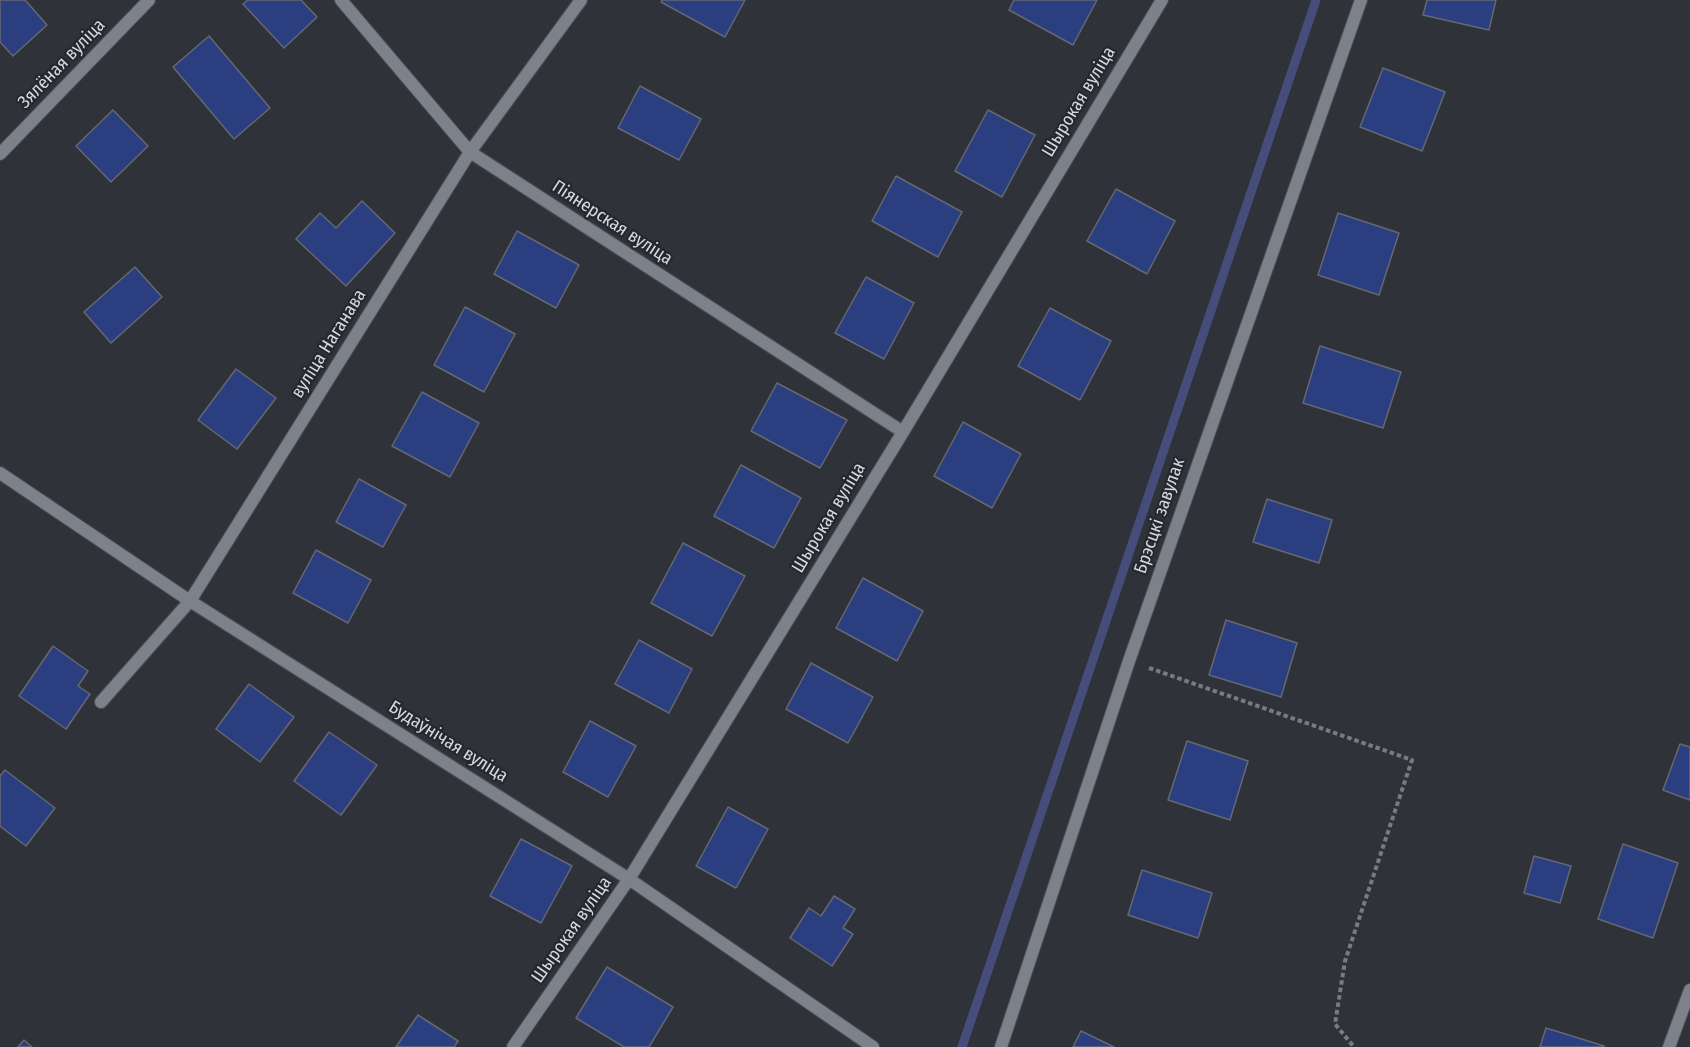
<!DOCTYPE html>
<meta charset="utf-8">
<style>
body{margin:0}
canvas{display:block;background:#2f3239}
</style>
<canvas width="1690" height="1047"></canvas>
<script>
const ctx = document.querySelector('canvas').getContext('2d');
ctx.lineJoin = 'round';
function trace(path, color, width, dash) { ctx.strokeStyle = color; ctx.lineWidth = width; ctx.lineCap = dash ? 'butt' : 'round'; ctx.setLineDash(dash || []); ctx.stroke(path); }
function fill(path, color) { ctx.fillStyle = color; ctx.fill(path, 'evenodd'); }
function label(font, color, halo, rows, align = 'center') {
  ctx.font = font + ' "Fira Sans Condensed",sans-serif'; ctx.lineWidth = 4.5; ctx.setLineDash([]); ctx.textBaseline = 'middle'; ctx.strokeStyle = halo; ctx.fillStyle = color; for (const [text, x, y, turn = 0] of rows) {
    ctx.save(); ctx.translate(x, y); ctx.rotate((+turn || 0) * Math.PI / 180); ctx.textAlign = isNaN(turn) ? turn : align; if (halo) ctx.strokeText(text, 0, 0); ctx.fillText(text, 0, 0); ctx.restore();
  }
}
trace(new Path2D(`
 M962,1047L1316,0`), '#464d7a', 9);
const building = new Path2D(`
 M0,0H25L47,25L13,56L0,42Z
 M248,0H301L317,17L284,48L243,4Z
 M662,0H745L725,37L661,2Z
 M1014,0H1097L1073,45L1009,10Z
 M1427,0H1496L1489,30L1423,15Z
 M209,36L270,108L234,139L173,67Z
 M1383,68L1445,92L1422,151L1360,127Z
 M640,86L701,119L679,160L618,128Z
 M113,110L148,146L111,182L76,146Z
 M988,110L1035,135L1002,197L955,171Z
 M896,176L962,212L938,257L872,221Z
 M1116,189L1175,221L1147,274L1087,241Z
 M362,201L395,233L346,286L296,239L320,213L336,228Z
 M1338,213L1399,233L1379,295L1318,275Z
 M517,231L579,265L556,308L494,274Z
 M135,267L162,297L111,343L84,312Z
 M866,277L914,303L884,359L835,333Z
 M465,307L515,334L484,392L434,365Z
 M1050,308L1111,341L1080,400L1018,366Z
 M1320,346L1401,372L1383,428L1303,403Z
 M236,369L276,398L237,449L198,420Z
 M777,383L847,420L820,468L751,431Z
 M422,392L479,423L450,477L392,446Z
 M963,422L1021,454L992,508L934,476Z
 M741,465L801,498L774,548L714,516Z
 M359,479L406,505L383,547L336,522Z
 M1267,499L1332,520L1319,563L1253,542Z
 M683,543L745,576L712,636L651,603Z
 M316,550L371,580L348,623L293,593Z
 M863,578L923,611L897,661L836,628Z
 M1226,620L1297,643L1281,697L1209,675Z
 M639,640L692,669L669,713L615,684Z
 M53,646L88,671L78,686L90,694L66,729L19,696Z
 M811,663L873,697L848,743L786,709Z
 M249,684L294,717L260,762L216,729Z
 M590,721L636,746L608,797L563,772Z
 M329,732L377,765L341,815L294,781Z
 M1187,741L1248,761L1230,820L1168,800Z
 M1680,744L1690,747V800L1663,790Z
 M5,770L55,808L26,846L0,826V776Z
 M728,807L768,829L736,888L696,866Z
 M521,839L572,866L541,923L490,896Z
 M1623,844L1678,863L1653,938L1598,919Z
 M1534,856L1571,866L1560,903L1524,893Z
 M1142,870L1212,893L1198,938L1128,915Z
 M834,896L855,909L843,928L853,934L832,966L790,938L809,908L821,916Z
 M607,967L673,1007L649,1047H624L576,1018Z
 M418,1015L458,1041L454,1047H396Z
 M1546,1028L1604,1046V1047H1540Z
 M1081,1031L1114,1047H1073Z
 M24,1040L32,1047H18Z`);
fill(building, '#2a3e80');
trace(building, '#656871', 1.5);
const street = new Path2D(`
 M341,0L470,152L903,432
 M0,154L149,0
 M0,473L190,601L629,879L873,1047
 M101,702L190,601L470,152L581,0
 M513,1047L629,879L903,432L1162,0
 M1001,1047L1129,661L1361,0
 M1669,1047L1690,990`);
trace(street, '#4c4f55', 14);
trace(new Path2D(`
 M1149,668L1412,760L1345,961L1335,1024L1354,1047`), '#787b81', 4, [4.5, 3]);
trace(street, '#7d8189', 12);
label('18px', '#d6d8dd', '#25282f', [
 ["Зялёная вуліца",62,64,-46],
 ["Шырокая вуліца",1079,102,-59],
 ["Піянерская вуліца",612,223,33],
 ["вуліца Наганава",329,344,-58],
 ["Брэсцкі завулак",1160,516,-71],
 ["Шырокая вуліца",829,518,-59],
 ["Будаўнічая вуліца",448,742,32],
 ["Шырокая вуліца",572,930,-55]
]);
</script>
